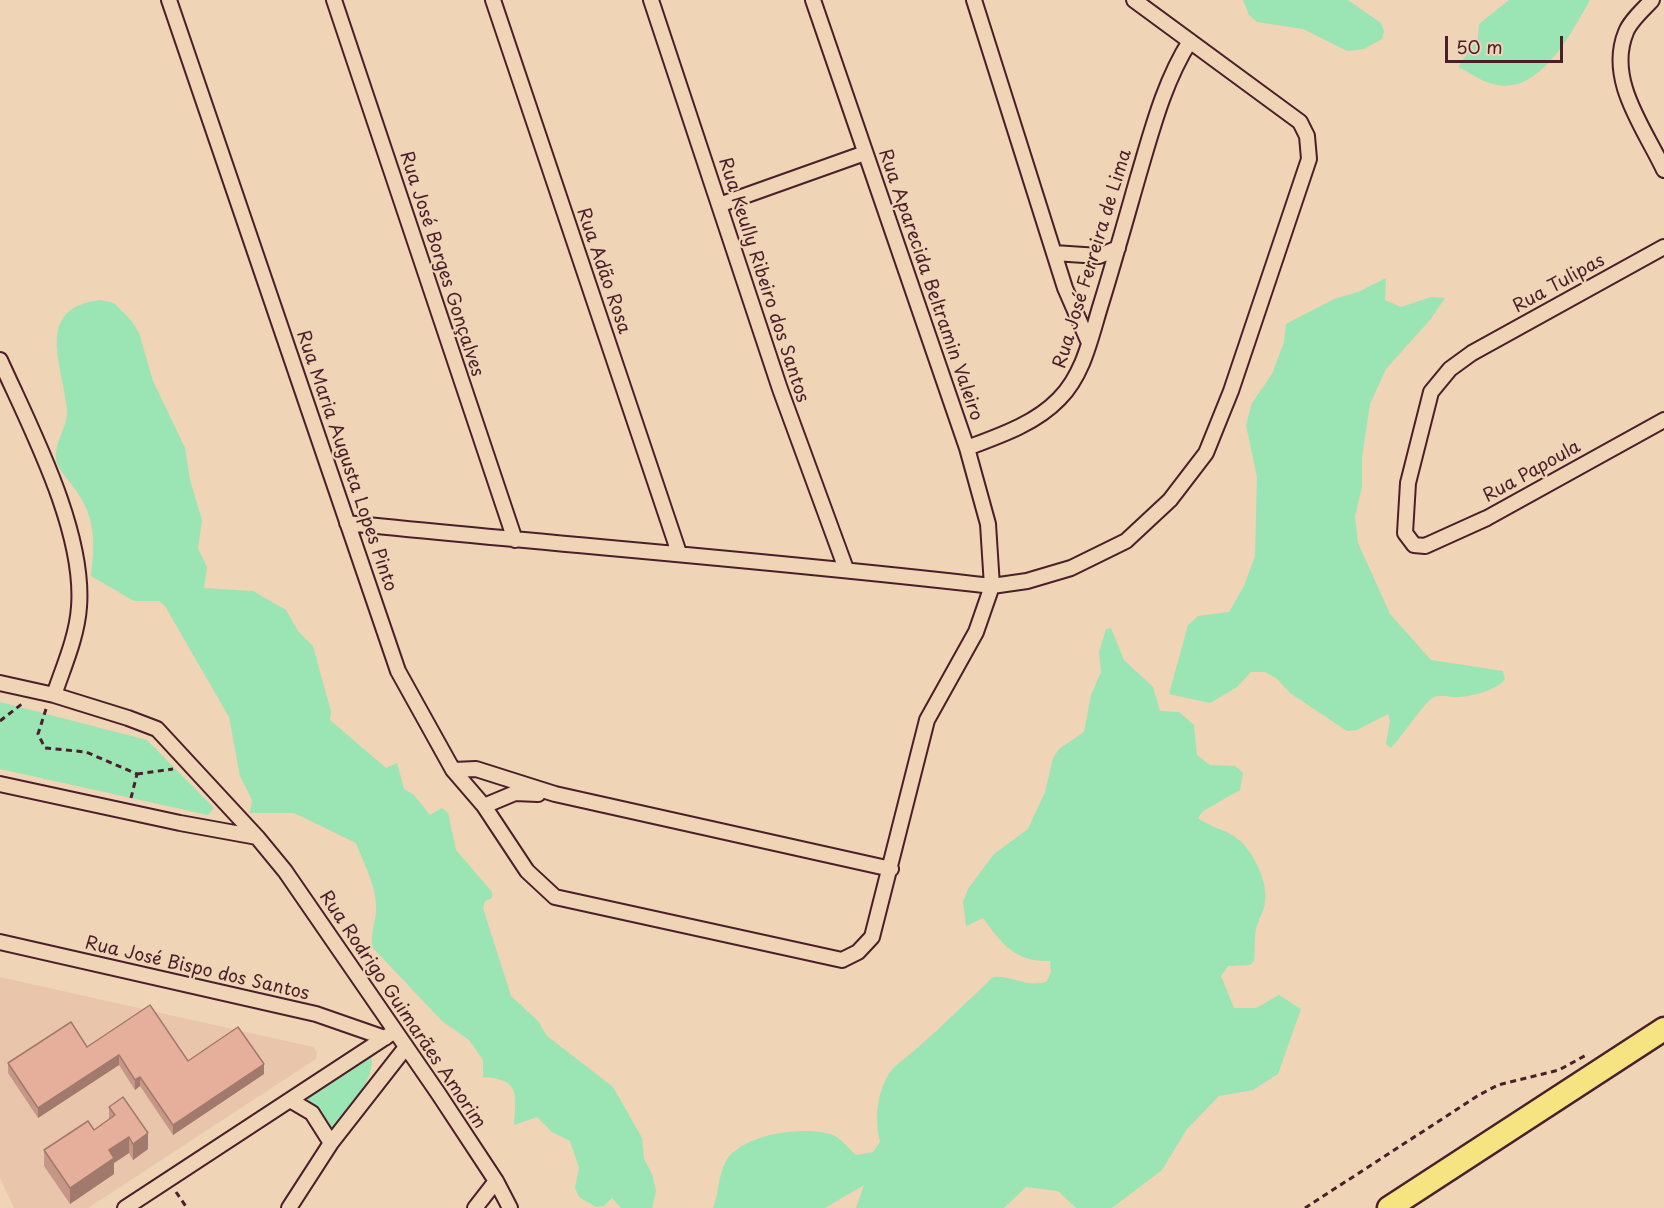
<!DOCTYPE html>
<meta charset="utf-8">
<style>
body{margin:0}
#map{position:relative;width:1664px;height:1208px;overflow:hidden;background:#efd4b6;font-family:"Playpen Sans",sans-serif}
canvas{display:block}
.scale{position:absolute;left:1445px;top:36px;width:118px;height:27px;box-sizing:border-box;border:3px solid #4a1f2b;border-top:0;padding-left:8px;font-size:18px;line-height:21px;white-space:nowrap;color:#4a1f2b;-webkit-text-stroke:4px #efd4b6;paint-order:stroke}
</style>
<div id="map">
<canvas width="1664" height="1208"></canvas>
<div class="scale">50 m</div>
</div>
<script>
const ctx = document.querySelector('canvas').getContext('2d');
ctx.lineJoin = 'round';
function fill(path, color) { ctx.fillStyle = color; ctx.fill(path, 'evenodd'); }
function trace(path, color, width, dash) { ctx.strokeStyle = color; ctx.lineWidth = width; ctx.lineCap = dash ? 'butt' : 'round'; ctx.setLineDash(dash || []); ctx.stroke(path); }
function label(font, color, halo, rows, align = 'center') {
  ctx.font = font + ' "Playpen Sans",sans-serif'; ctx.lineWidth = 4.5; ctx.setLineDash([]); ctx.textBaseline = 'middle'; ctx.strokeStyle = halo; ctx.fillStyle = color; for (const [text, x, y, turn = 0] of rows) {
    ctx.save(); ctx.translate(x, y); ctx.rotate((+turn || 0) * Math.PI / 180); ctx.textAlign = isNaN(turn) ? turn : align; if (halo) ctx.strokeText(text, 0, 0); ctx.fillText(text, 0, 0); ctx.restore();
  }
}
fill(new Path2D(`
 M0,977L313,1047L317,1052L316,1059L88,1208H14L0,1178Z`), '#e9c6ab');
fill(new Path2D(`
 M1243,0H1348L1381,23L1384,31L1382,39L1364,49L1347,51L1303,29L1257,22L1249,15Z
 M1509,0H1590C1570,35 1537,102 1487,82C1477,79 1468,71 1458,67L1478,38L1479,24Z
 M1386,278L1385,300L1401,307L1431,297L1445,298L1430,320L1386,369L1370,404L1362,457V487L1355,516L1358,543L1390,614L1431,660L1503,671L1505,679C1498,690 1470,697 1457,697C1449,697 1442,694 1434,697C1424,702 1402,737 1391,748L1386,744L1390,721L1388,714L1357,730L1347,731L1290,693L1276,678L1265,672H1251L1237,687L1210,703L1169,694L1188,625L1198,616L1229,612L1244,586L1255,556L1257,477L1246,425L1252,403L1272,374L1284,342L1286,324L1334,299L1358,292Z
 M100,300L114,303L131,320L139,333L153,381L185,448L190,480L202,520L198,549L207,567L204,588L253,591L286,610L298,631L313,646L331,712L330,720L386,768L397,763L404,789L414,795L430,815L442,808L448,813L456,850L492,892V898L485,901L483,908L511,996L538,1021L547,1036L613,1087L642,1138L644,1159L652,1174L656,1191L652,1208H621L612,1198L604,1206L596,1207L579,1197L575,1188L579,1168L570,1141L552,1132L537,1117L514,1125C516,1093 520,1079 483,1077V1060L469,1040L442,1021L373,948C369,932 377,921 376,906C376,885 363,862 356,843L294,813H250L252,800L240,776L229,717L165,606L159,601H134L91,576C95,544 96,517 75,489C69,480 58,470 56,459C54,443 68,426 67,410C63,365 33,308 100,300Z
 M1111,628L1124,660L1153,687L1160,711L1179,712L1194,725L1197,755L1210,765L1235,766L1243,773L1240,790L1203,811L1198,818C1211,828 1226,829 1239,840C1254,853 1268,882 1265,902C1264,911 1258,920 1256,929C1254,939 1255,951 1254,961L1250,965L1228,966L1221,976L1234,1008H1256L1279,995L1301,1009L1278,1074L1253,1090L1219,1096L1187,1129L1162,1170L1112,1208H1076L1058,1191L1026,1187L1004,1208H856L864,1185L825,1208H713C719,1194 718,1177 725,1163C738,1134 808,1124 835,1136C842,1140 849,1149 856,1155L873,1152L880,1142C875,1122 876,1099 886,1079C893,1065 904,1060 915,1050C941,1027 967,1002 993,977C1011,975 1030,989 1047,981L1051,972L1050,961C1015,962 1003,945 983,918L966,926L963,902L968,889L994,854L1028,829L1045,792L1053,758L1059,749L1084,732L1091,695L1101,672L1099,652L1106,629Z
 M0,702L147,740L214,808L208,815L0,769Z
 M371,1052C378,1079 348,1108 333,1129L304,1096Z`), '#9be4b4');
const street = new Path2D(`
 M169,0L398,671L453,770L484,806L527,871L555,897L842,960L858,952L872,937L927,720L976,632L992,586L988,524L967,448L813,0
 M334,0L515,540
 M493,0L679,553
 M651,0L780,389L846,569
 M974,0L1065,288L1089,343
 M1652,0C1644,9 1630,21 1626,32C1606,80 1645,129 1664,170
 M719,205L865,153
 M1664,247L1472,353L1450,369L1431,392L1408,483L1405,533L1414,545L1425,546L1487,518L1664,420
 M1054,253L1099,256L1118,248
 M0,360C31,429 85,531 79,607C77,637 63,668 54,695
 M967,448C999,436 1035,424 1059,399C1084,374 1091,336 1101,304C1114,262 1126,219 1138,177C1152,130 1164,82 1190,41
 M347,523C562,545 777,561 992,586L1027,581L1071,568L1126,541L1170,500L1206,453L1231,391L1309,159L1307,136L1300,122L1134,0
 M0,683L54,695L128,718L157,729L257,837L285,871L438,1093L496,1181L510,1208
 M453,770L476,769L555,794L891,869
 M0,784L180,823L257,837
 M484,806L515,793L538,794
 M0,942L316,1014L385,1038
 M290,1100L312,1113L331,1143
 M125,1208L389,1035
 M289,1208L331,1143L406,1047
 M475,1208L496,1181`);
const primary = new Path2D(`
 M1389,1208L1664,1029`);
trace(street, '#4a1f2b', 18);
trace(primary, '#4a1f2b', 27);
trace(new Path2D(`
 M46,709L38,734L45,748L86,752L137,774L131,798
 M0,721L23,703
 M137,774L173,769
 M176,1192L187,1208
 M1305,1208L1479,1095L1498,1085L1559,1070L1588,1054`), '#4a1f2b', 3, [6, 4.5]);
trace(street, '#efd4b6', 14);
trace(primary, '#f6e381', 22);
fill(new Path2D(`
 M87,1047L188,1061L264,1074L173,1135L140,1086L135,1090L119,1065L38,1118L8,1073V1063Z
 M109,1107L148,1149L133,1160L129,1153L114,1163V1174L70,1204L44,1166V1150L94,1130L109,1119Z`), '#c69686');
fill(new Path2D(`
 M119,1055V1065L38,1118V1108Z
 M264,1064V1074L173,1135V1125Z
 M140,1077V1086L135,1090V1080Z
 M148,1133V1149L133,1160V1144Z
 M129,1137V1153L114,1163V1174L70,1204V1188L109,1150Z`), '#a17a6d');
const building = new Path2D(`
 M150,1005L188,1061L238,1027L264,1064L173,1125L140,1077L135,1080L119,1055L38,1108L8,1063L71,1022L87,1047Z
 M123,1097L148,1133L133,1144L129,1137L109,1150L114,1158L70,1188L44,1150L88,1121L94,1130L115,1115L109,1107Z`);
fill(building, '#e6af9c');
trace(building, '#a17a6d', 1.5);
label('18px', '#4a1f2b', '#efd4b6', [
 ["Rua José Ferreira de Lima",1093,259,-73],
 ["Rua José Borges Gonçalves",441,264,72],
 ["Rua Adão Rosa",603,271,71],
 ["Rua Keully Ribeiro dos Santos",763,280,72],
 ["Rua Tulipas",1559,284,-29],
 ["Rua Aparecida Beltramin Valeiro",930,285,71],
 ["Rua Maria Augusta Lopes Pinto",346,461,71],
 ["Rua Papoula",1532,472,-29],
 ["Rua José Bispo dos Santos",197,969,13],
 ["Rua Rodrigo Guimarães Amorim",402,1010,56]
]);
</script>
